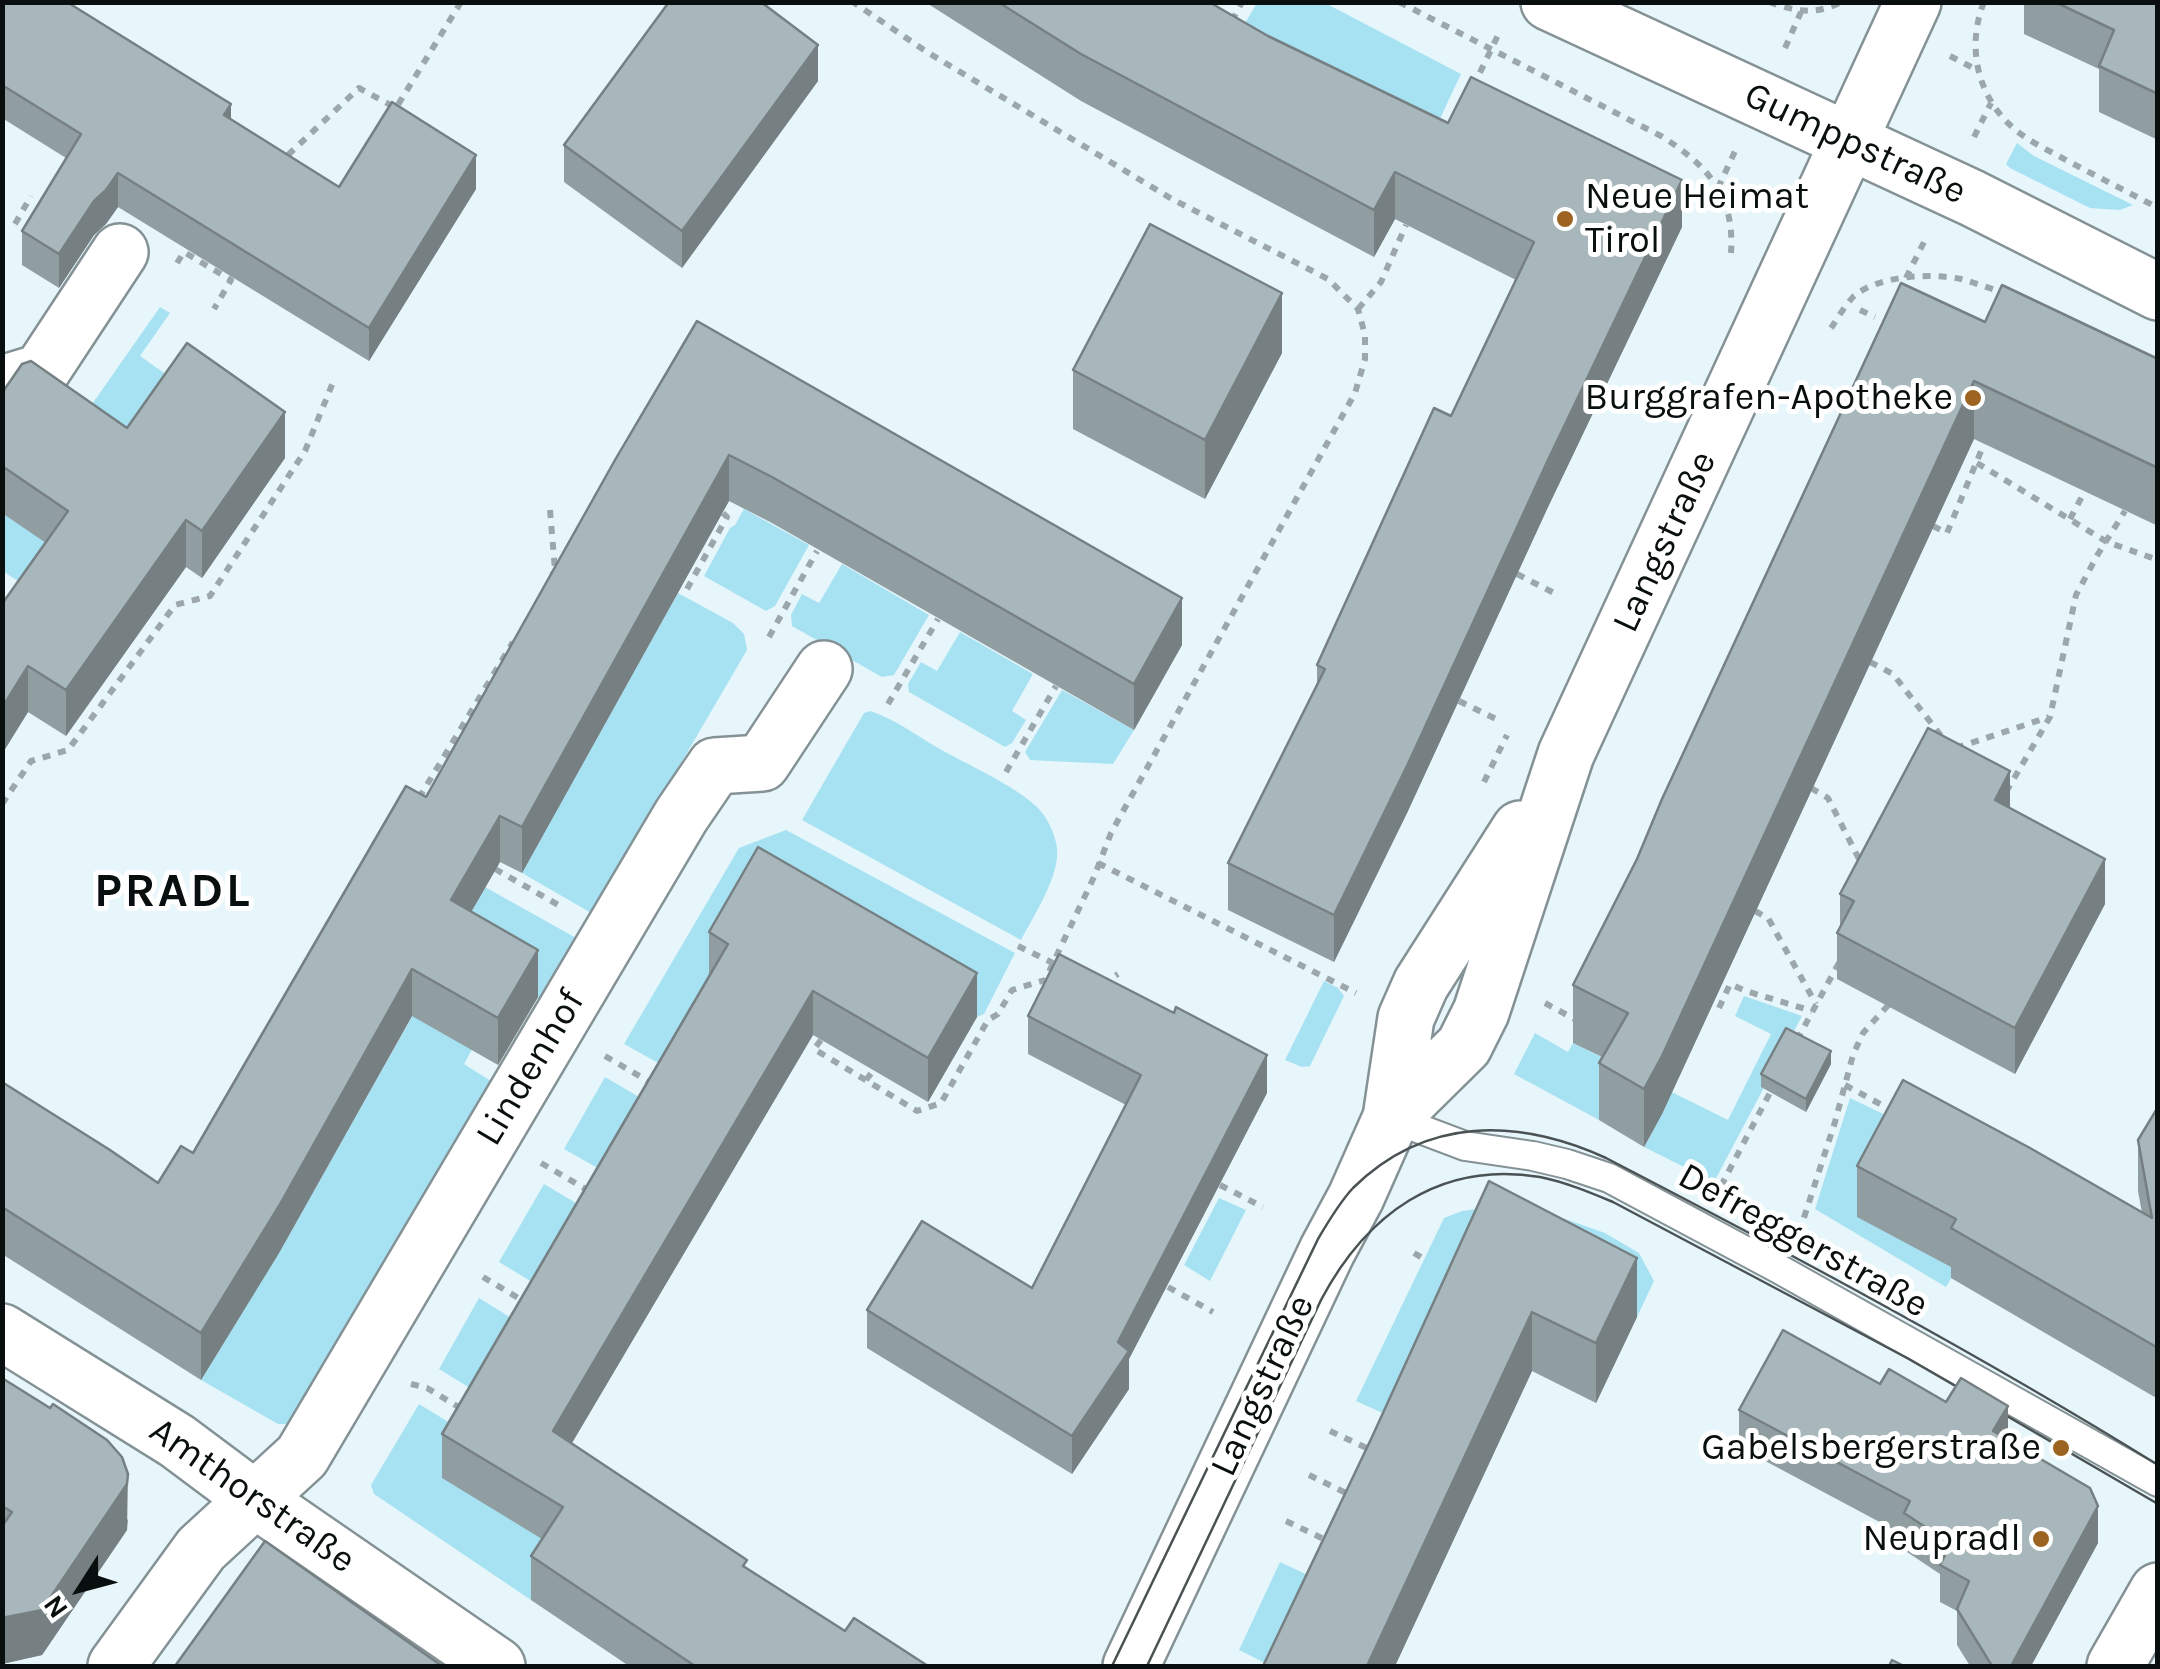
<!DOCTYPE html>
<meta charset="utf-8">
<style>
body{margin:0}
#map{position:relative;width:2160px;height:1669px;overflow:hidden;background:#e7f6fb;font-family:Karla,sans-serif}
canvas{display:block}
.frame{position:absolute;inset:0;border:5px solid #090e0f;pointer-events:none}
.north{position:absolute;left:30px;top:1539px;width:100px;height:100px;-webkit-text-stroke:8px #fff;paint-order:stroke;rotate:234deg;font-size:28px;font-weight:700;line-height:40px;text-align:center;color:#090e0f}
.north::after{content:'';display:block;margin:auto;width:35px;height:45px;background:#090e0f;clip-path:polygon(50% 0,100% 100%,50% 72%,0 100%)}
</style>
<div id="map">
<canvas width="2160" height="1669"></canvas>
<div class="frame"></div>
<div class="north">N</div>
</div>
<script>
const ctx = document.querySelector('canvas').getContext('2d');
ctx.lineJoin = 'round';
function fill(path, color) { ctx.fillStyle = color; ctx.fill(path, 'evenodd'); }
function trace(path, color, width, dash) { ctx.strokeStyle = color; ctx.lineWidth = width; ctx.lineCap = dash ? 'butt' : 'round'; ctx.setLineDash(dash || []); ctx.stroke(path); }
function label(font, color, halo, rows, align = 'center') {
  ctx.font = font + ' Karla,sans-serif'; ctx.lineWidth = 10; ctx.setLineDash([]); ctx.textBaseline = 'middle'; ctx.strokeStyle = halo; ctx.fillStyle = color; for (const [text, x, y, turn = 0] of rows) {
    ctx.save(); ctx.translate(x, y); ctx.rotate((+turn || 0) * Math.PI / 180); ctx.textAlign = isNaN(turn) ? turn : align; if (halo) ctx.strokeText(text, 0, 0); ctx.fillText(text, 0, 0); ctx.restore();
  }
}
fill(new Path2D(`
 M1257,3H1325L1461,74L1429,142L1238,35Z
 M2017,143L2034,156L2133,205L2120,210L2090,208L2010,168L2006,164Z
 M160,307L170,313L140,356L187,389L40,596L3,571L2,513L8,516L83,417Z
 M744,509L809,545L775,606L766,611L704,576L730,528L735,525Z
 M842,564L929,615L894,675L882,677L792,626L791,615L802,594L819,603Z
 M678,593L733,623L744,634L747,650L593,914L522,873Z
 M960,632L1033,674L1012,711L1026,720L1012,743L1005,747L909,692L908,684L921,662L937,671Z
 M1062,690L1134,730L1113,764L1030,760L1025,752Z
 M870,711C893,718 916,735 938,748C966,764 1014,785 1037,807C1047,817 1055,833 1057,848C1060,876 1034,915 1021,940L802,820L864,713Z
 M786,830L1015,953L984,1014L977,1017L876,960L709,977L678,1074L624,1044L739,848Z
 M485,887L578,939L542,999L510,981L464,1064L494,1083L290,1424H278L201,1380L279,1253Z
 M1324,981L1338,988L1344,996L1310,1066L1302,1067L1285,1060Z
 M1744,996L1802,1016L1714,1182L1644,1147L1652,1133L1607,1107L1599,1120L1514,1074L1535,1033L1568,1052L1573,1043L1728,1120L1771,1034L1735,1016Z
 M605,1077L658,1108L617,1179L564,1149Z
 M1850,1098L1906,1125L1956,1270L1946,1287L1815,1209Z
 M544,1184L596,1215L550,1293L499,1262Z
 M1219,1198L1246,1210L1210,1281L1184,1265Z
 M1484,1208L1554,1215L1605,1233L1639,1253L1654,1281L1637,1317L1489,1241L1387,1415L1356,1401L1444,1218L1462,1211Z
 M479,1298L529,1329L488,1399L439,1369Z
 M419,1404L468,1434L563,1552L531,1600L374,1494L371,1485Z
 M1280,1562L1312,1577L1271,1666L1239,1650Z`), '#a7e2f3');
const lane = new Path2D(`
 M1391,1118L1465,1146L1533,1156L1567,1164L1609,1178L1779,1269L2158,1482`);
const street = new Path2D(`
 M1549,2L1972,198L2158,292
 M2,384L41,372L120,252
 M2,1332L177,1441L256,1500L497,1666
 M116,1666L201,1549L302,1456L681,816L715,766L762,763L824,669
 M2115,1666L2158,1591`);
const secondary = new Path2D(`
 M1391,1118L1464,1046L1481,1012L1566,754L1913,2
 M1131,1666L1327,1251L1356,1197L1391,1118L1406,1018L1421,984L1520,829`);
trace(lane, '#849296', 32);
trace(street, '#849296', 60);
trace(secondary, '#849296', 60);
trace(new Path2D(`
 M1399,2L1661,136C1707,165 1735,195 1731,253
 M1769,2C1797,12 1815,15 1842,2
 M1984,2C1967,44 1976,92 2009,124C2025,140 2048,150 2068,161C2098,177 2128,192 2158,208
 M1232,21L1242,2
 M1785,48L1801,12
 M1950,56L1979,71
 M1473,87L1500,31
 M1974,137L1991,103
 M288,155L359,88L396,108L461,2
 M1718,188L1736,149
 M15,224L31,196
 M177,263L184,252L231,280L214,309
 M1906,278L1926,238
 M1358,309L1381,282L1406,225
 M1860,310L1875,317
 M1831,328C1838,318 1845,305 1854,296C1879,275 1931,273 1961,279C1976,283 1991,289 2006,293
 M1977,463L2107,542L2158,560
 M550,510L555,570L552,575
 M2070,519L2085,491
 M1933,526L1947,533L1984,444
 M1517,574L1554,593
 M687,589L727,517L723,513
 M769,637L817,551
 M1870,662L1893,674L1942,737
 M1459,701L1496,719
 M888,704L938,619
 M1956,748L2049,717
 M1006,772L1056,686
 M1484,782L1507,735
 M1811,788L1828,798L1861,863
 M2006,792L2050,717L2076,595L2098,554L2125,511
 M419,798L513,642
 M2,804L31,761L68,750L175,605L210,596L305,451L334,380
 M1098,863L1356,993
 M495,869L562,907
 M1755,911L1768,918L1816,1004
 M1018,946L1053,963
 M1102,984L1118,974
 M1545,1003L1578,1021
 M1719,1008L1730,984L1746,991L1812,1011
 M821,1040L814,1049L917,1111L941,1103L988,1020L998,1014L1012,990L1045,980L1094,877L1111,833L1355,393L1365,359V335L1358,309L1328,279L1172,199L927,52L853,2
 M1797,1040L1841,959
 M605,1056L655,1085
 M866,1080L873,1071
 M1845,1085L1893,1111
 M541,1163L591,1192
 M1220,1185L1263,1207
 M1721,1186L1773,1087
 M1799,1233L1835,1122L1853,1055L1863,1033L1891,1002
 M1414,1253L1424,1259
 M483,1277L525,1302
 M1168,1287L1213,1312
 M411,1384L427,1388L462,1409
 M1330,1431L1371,1450
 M1309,1475L1350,1495
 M1286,1521L1328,1541`), '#9ca7ab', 6, [8, 8]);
trace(lane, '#fff', 28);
trace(street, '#fff', 55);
trace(secondary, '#fff', 55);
trace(new Path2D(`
 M1112,1666L1318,1239C1328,1222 1339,1203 1353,1188C1426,1116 1518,1118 1606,1158C1793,1255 1979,1354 2158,1465
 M1147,1666L1321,1300C1366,1215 1439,1160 1540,1177C1565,1182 1589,1192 1613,1202L1909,1359L2158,1504`), '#4a5254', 2.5);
fill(new Path2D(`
 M2,2L231,120L339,187L476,189L369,361L118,207L106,224L94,235L59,288L22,265V231L66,158L2,118Z
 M925,2H1209L1268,36L1448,123L1682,227L1548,507L1407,813L1334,962L1228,910V863L1317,684V665L1451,416L1516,280L1395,219L1374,257L1081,101Z
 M2024,2H2158V140L2099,112V69L2024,34Z
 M818,81L682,268L564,182V145Z
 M697,321L1182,645L1134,730L772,523L729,501L522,873L500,862L471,912L538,997L498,1065L412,1016L279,1253L201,1380L2,1254V1082L158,1183L193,1153L426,797Z
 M1985,322L2158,359V526L1974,439L1662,1114L1644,1147L1599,1120V1063L1602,1057L1573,1043V985Z
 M1282,353L1205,499L1073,429V370Z
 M2,393L127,428L285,458L202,578L186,567L66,736L28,712L2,754V604L46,543L2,513Z
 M2010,808L2105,904L2015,1074L1837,979V933L1840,928V894Z
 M709,932L977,1017L928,1102L813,1035L572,1443L747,1568L845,1631L928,1666H629L531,1600V1556L542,1539L442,1478V1434L709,977Z
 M1028,1016L1267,1093L1129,1359V1389L1072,1474L867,1348V1310L1032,1288L1126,1105L1028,1054Z
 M1831,1064L1806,1112L1761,1087V1074Z
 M2158,1107V1399L1951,1278V1267L1857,1217V1166L2142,1213L2138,1191V1140Z
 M1489,1181L1637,1317L1596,1403L1532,1371L1395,1666H1263L1372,1437Z
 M2,1378L128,1520L127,1530L42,1655L2,1664Z
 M1880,1384L1946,1402L2008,1439L2098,1543L2031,1666H1970L1957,1645V1611L1940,1602V1574L1904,1550V1535L1739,1447V1410Z`), '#909da1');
fill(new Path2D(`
 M818,45V81L682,268V231Z
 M231,104V138L224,115Z
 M476,155V189L369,361V328Z
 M1395,172V219L1374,257V210Z
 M118,173V207L106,224L94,235L59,288V254L94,201Z
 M1682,180V227L1548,507L1407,813L1334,962V915Z
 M1282,293V353L1205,499V440Z
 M1974,381V439L1662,1114L1644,1147V1089Z
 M285,412V458L202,578V531Z
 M729,455V501L522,873V827Z
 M186,520V567L66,736V690Z
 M1182,598V645L1134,730V684Z
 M28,666V712L2,754V708Z
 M2010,771V817L1995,800Z
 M500,816V862L451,947V900Z
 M2105,859V904L2015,1074V1028Z
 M538,950V997L498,1065V1018Z
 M412,969V1016L279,1253L201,1380V1333Z
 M977,973V1017L928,1102V1058Z
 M813,991V1035L553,1475V1431Z
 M1831,1051V1064L1806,1112V1099Z
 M1267,1055V1093L1129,1359V1389L1072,1474V1436L1118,1342Z
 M1637,1258V1317L1596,1403V1343Z
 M1532,1312V1371L1395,1666H1367Z
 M2008,1406V1443L1993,1431Z
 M128,1474L127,1530L42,1655L2,1664V1618Z
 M2098,1506V1543L2031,1666H2011Z`), '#768083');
const building = new Path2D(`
 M2,2H67L231,104L224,115L339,187L392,102L476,155L369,328L118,173L106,190L94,201L59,254L22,231L81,134L2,85Z
 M669,2H761L818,45L682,231L564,145Z
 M998,2H1209L1268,36L1448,123L1471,77L1682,180L1548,460L1407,766L1334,915L1228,863L1325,669L1317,665L1434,408L1451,416L1534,242L1395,172L1374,210L1081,54Z
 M2055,2H2158V94L2099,66L2114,30Z
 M1150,224L1282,293L1205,440L1073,370Z
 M1901,283L1985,322L2002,285L2158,359V468L1974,381L1662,1056L1644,1089L1599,1063L1628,1013L1573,985L1637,859L1662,799Z
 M697,321L1182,598L1134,684L772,477L729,455L522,827L500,816L451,900L538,950L498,1018L412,969L279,1206L201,1333L2,1207V1082L110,1150L158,1183L181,1146L193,1153L406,786L426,797L615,460Z
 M187,343L285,412L202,531L186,520L66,690L28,666L2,708V604L68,511L2,466V393L22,364L31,361L127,428Z
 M1928,728L2010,771L1995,800L2105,859L2015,1028L1837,933L1854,901L1840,894Z
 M758,847L977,973L928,1058L813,991L553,1431L747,1560L743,1566L845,1631L854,1618L928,1666H695L531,1556L563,1507L442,1434L728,944L709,932Z
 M1059,954L1174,1013L1176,1007L1267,1055L1118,1342L1129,1351L1072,1436L867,1310L922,1221L1032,1288L1141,1075L1028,1016Z
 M1786,1028L1831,1051L1806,1099L1761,1074Z
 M1903,1080L2030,1148L2152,1218L2138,1140L2158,1107V1348L1951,1228L1956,1219L1857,1166Z
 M1489,1181L1637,1258L1596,1343L1532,1312L1367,1666H1263L1372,1437Z
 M1783,1330L1880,1384L1889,1369L1946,1402L1961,1378L2008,1406L1993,1431L2090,1488L2098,1506L2011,1666H1992L1957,1609L1969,1581L1940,1565L1951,1544L1904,1513L1910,1501L1739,1410Z
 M2,1378L50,1408L53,1404L107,1440L122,1457L128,1474L127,1484L42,1610L2,1618V1526L12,1512L2,1506Z
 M265,1541L442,1666H175Z
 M1892,1660L1904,1666H1889Z`);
fill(building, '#a8b7bb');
trace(building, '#768083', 2.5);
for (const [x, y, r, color] of [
 [1565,219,10,"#9c6420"],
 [1973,398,10,"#9c6420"],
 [2061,1448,10,"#9c6420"],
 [2041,1539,10,"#9c6420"]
]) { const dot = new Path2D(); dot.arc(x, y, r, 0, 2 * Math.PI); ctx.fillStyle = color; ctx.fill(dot); trace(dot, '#fff', 4); }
label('38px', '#090e0f', '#fff', [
 ["Gumppstraße",1855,144,25],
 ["Langstraße",1665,542,-65],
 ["Lindenhof",531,1068,-59],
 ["Defreggerstraße",1803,1241,29],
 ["Langstraße",1263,1386,-65],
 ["Amthorstraße",252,1496,35]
]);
label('38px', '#090e0f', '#fff', [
 ["Neue Heimat",1585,197,"left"],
 ["Tirol",1585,241,"left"],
 ["Burggrafen-Apotheke",1953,398],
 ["Gabelsbergerstraße",2041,1448],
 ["Neupradl",2021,1539]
], 'right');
ctx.letterSpacing = '2.5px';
label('bold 48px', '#090e0f', '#fff', [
 ["PRADL",173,892]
]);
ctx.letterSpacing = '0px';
</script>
